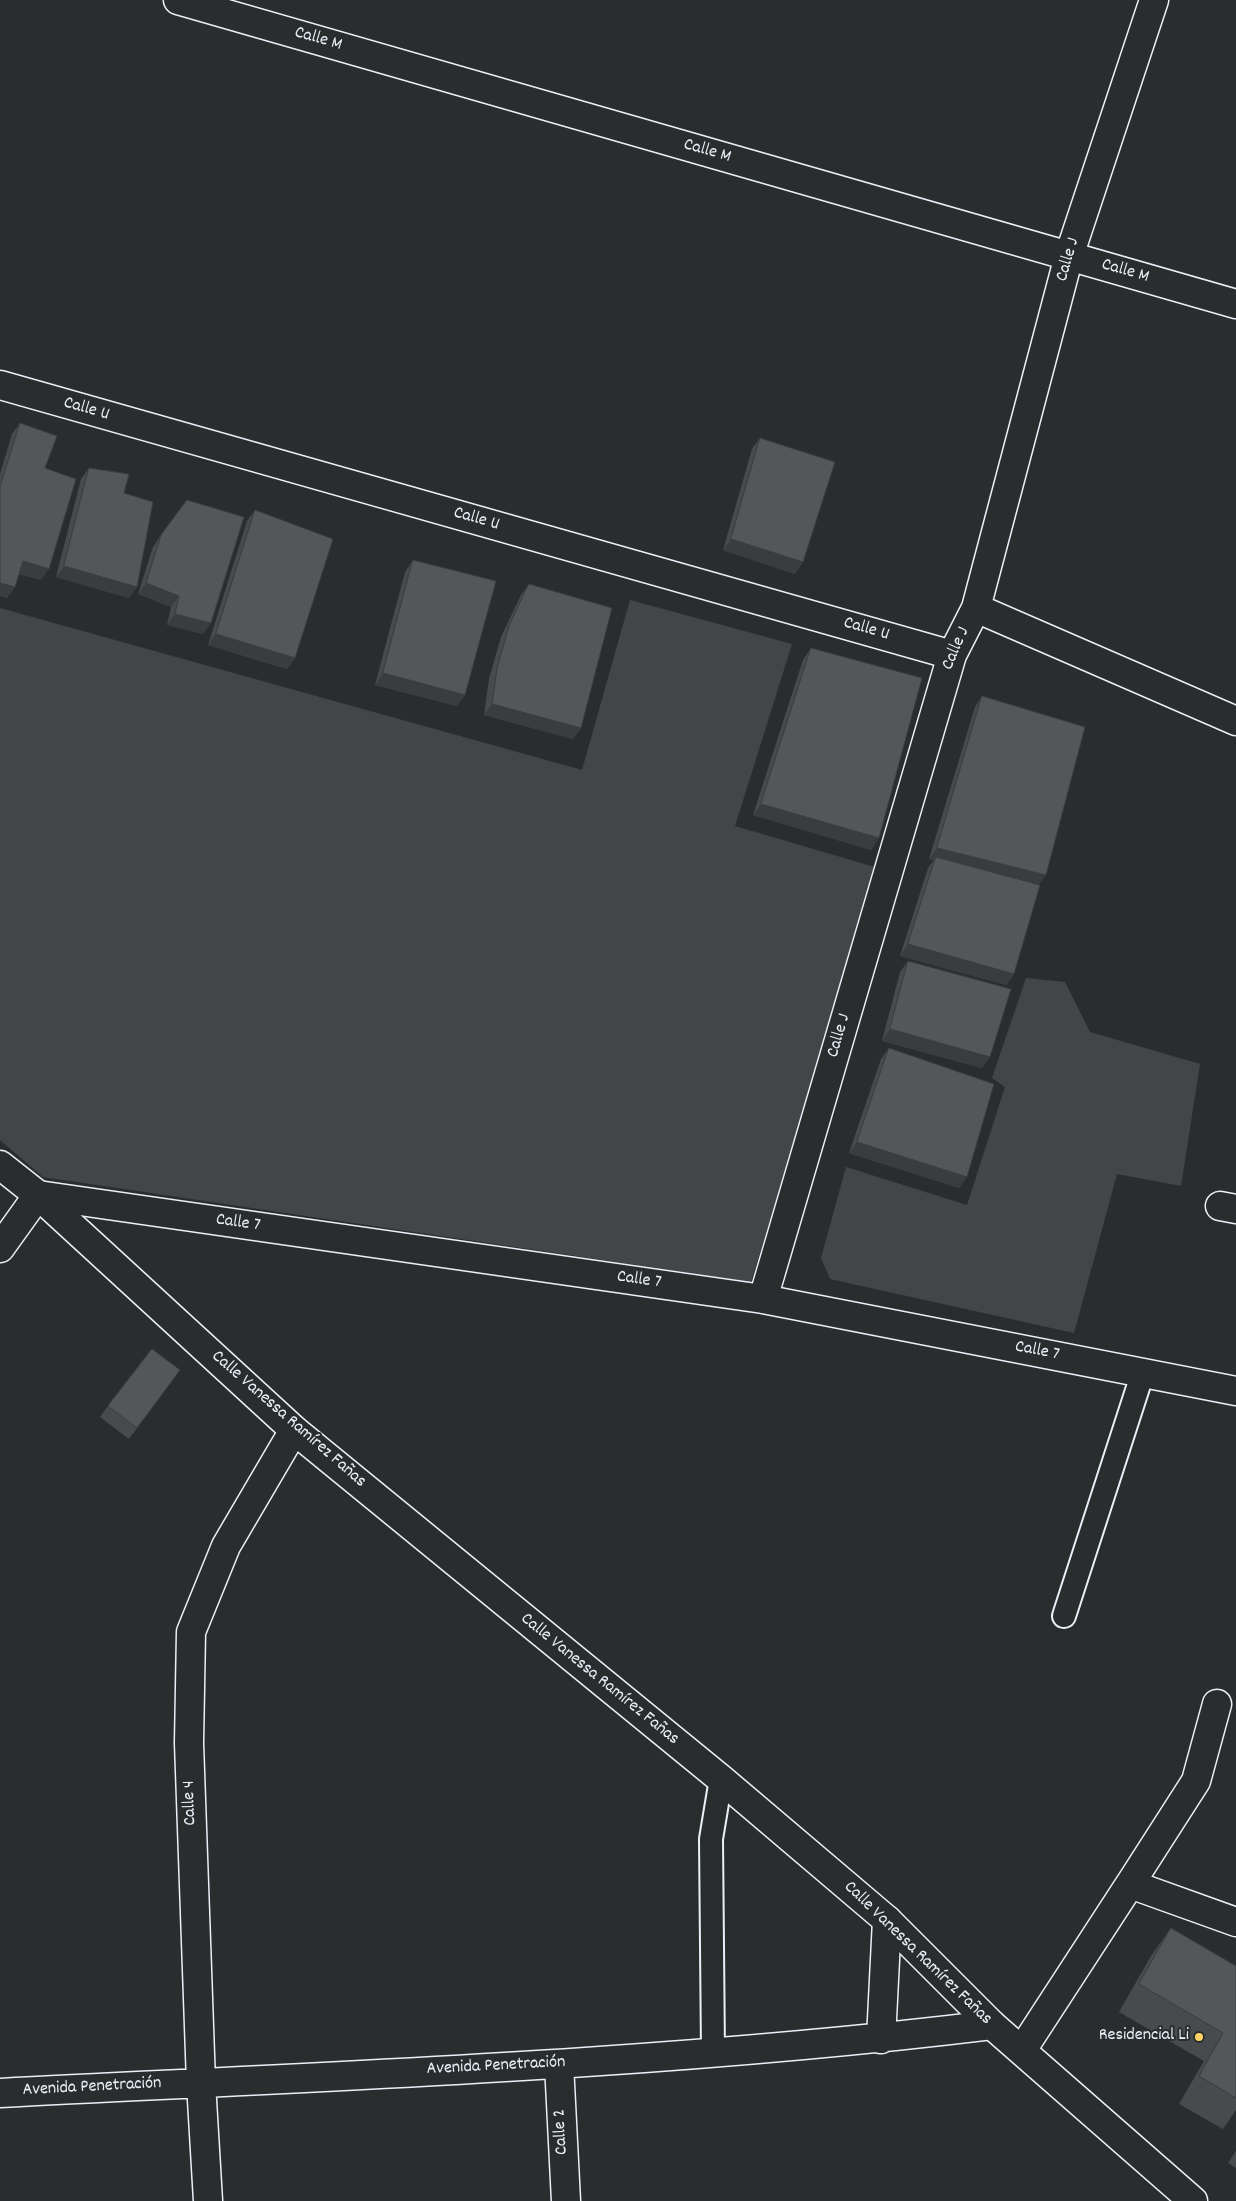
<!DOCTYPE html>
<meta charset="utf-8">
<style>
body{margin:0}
canvas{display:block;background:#2a2d2e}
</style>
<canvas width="1236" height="2201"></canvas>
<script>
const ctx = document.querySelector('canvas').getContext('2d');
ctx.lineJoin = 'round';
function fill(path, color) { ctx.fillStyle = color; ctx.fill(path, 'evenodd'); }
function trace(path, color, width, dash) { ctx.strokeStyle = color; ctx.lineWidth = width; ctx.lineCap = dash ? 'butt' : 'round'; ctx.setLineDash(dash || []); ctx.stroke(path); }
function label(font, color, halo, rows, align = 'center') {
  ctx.font = font + ' Dekko,sans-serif'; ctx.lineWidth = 4; ctx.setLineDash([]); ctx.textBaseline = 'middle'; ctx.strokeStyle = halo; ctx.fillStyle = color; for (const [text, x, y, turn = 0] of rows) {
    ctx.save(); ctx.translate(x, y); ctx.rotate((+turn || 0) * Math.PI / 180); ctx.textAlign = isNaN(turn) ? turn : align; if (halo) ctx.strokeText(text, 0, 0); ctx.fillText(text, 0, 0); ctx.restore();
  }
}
fill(new Path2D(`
 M630,600L792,644L735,826L878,868L751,1282L43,1177L0,1140V608L582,770Z
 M1026,978L1065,982L1090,1032L1200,1064L1181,1186L1117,1174L1074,1333L830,1279L821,1258L846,1167L967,1205L1005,1087L992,1078Z`), '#424648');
const lane = new Path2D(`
 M1064,1616L1143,1372
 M713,2053L711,1839L721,1779`);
const street = new Path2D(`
 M178,0L1236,304
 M0,385L952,655
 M976,608L1236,721
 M1220,1206L1236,1209
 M0,1248L38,1195L763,1299L1236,1391
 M763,1299L952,655L976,608L1069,256L1154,0
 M1130,1884L1196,1781L1217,1704
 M881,2039L887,1920
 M1022,2050L1130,1884L1236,1922
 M559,2064L566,2201
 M0,2093C331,2076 663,2065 992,2025
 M208,2201L201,2083L189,1743L191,1632L226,1546L294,1430`);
const secondary = new Path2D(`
 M0,1165L38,1195L294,1430L721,1779L887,1920L992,2025L1193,2201`);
trace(lane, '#e8f1f8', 26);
trace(street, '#e8f1f8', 31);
trace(secondary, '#e8f1f8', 31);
trace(lane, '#2a2d2e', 22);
trace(street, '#2a2d2e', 28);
trace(secondary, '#2a2d2e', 28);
fill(new Path2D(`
 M20,423L45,468L41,580L19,574L7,598L0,596V474L12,434Z
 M760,438L795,574L723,550L752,449Z
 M89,468L124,493L129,598L56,577L81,479Z
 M255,510L295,658L287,669L208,645L247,521Z
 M161,535L203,634L167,625L171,607L138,594L153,547Z
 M413,560L465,695L457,706L375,685L405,572Z
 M529,584L581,728L573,739L484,715L489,679L501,637L521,595Z
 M811,648L871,850L753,815L803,660Z
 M982,696L1039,885L1014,974L1006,985L900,956L928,868L934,860L929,859L975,707Z
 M908,961L982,1068L882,1041L900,972Z
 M889,1048L959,1188L849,1153L881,1059Z
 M180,1370L129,1439L100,1417L108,1406Z
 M1171,1928L1236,1966V2110L1223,2129L1179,2104L1204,2061L1119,2012L1151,1956Z
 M1236,2151V2168L1228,2163Z`), '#474b4d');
fill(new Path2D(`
 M731,539L803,562L795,574L723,550Z
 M23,561L49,569L41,580L15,572Z
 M64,566L137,587L129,598L56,577Z
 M0,583L15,587L7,598L0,596Z
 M146,583L179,596L171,607L138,594Z
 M175,614L211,623L203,634L167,625Z
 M216,634L295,658L287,669L208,645Z
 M383,673L465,695L457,706L375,685Z
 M492,704L581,728L573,739L484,715Z
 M761,804L879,838L871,850L753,815Z
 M937,848L1046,875L1038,886L936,857L934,860L929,859Z
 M908,944L1014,974L1006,985L900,956Z
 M890,1029L990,1057L982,1068L882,1041Z
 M857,1142L967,1177L959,1188L849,1153Z`), '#3a3d3e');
const building = new Path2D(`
 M20,423L57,436L45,468L76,479L49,569L23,561L15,587L0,583V487Z
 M760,438L835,462L803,562L731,539Z
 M89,468L129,474L124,493L153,502L137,587L64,566Z
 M187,500L244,517L211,623L175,614L179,596L146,583L161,535Z
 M255,510L333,539L295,658L216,634Z
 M413,560L496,581L465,695L383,673Z
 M529,584L612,608L581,728L492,704L497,668L509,626Z
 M811,648L922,678L879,838L761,804Z
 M982,696L1085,727L1046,875L937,848Z
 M936,857L1040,885L1014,974L908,944Z
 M908,961L1011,989L990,1057L890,1029Z
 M889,1048L994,1084L967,1177L857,1142Z
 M152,1349L180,1370L137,1428L108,1406Z
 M1171,1928L1236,1966V2098L1199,2076L1223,2033L1139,1984Z`);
fill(building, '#535759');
trace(building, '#3a3d3e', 1);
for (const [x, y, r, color] of [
 [1199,2037,5,"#ffd166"]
]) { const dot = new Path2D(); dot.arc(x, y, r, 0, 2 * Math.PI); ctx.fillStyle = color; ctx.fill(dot); trace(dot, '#2a2d2e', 2); }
label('18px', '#e8f1f8', '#2a2d2e', [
 ["Calle M",318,40,16],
 ["Calle M",707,152,16],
 ["Calle J",1069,260,-74],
 ["Calle M",1125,272,16],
 ["Calle U",86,410,16],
 ["Calle U",476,520,16],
 ["Calle U",866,630,16],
 ["Calle J",957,649,-67],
 ["Calle J",840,1036,-74],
 ["Calle 7",238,1224,8],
 ["Calle 7",639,1281,8],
 ["Calle 7",1037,1352,11],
 ["Calle Vanessa Ramírez Fañas",288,1420,41],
 ["Calle Vanessa Ramírez Fañas",599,1680,39],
 ["Calle 4",191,1803,-92],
 ["Calle Vanessa Ramírez Fañas",917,1954,44],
 ["Avenida Penetración",496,2067,-3],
 ["Avenida Penetración",92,2088,-3],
 ["Calle 2",562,2132,-93]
]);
label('18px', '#e8f1f8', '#2a2d2e', [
 ["Residencial Li",1189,2037]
], 'right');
</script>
